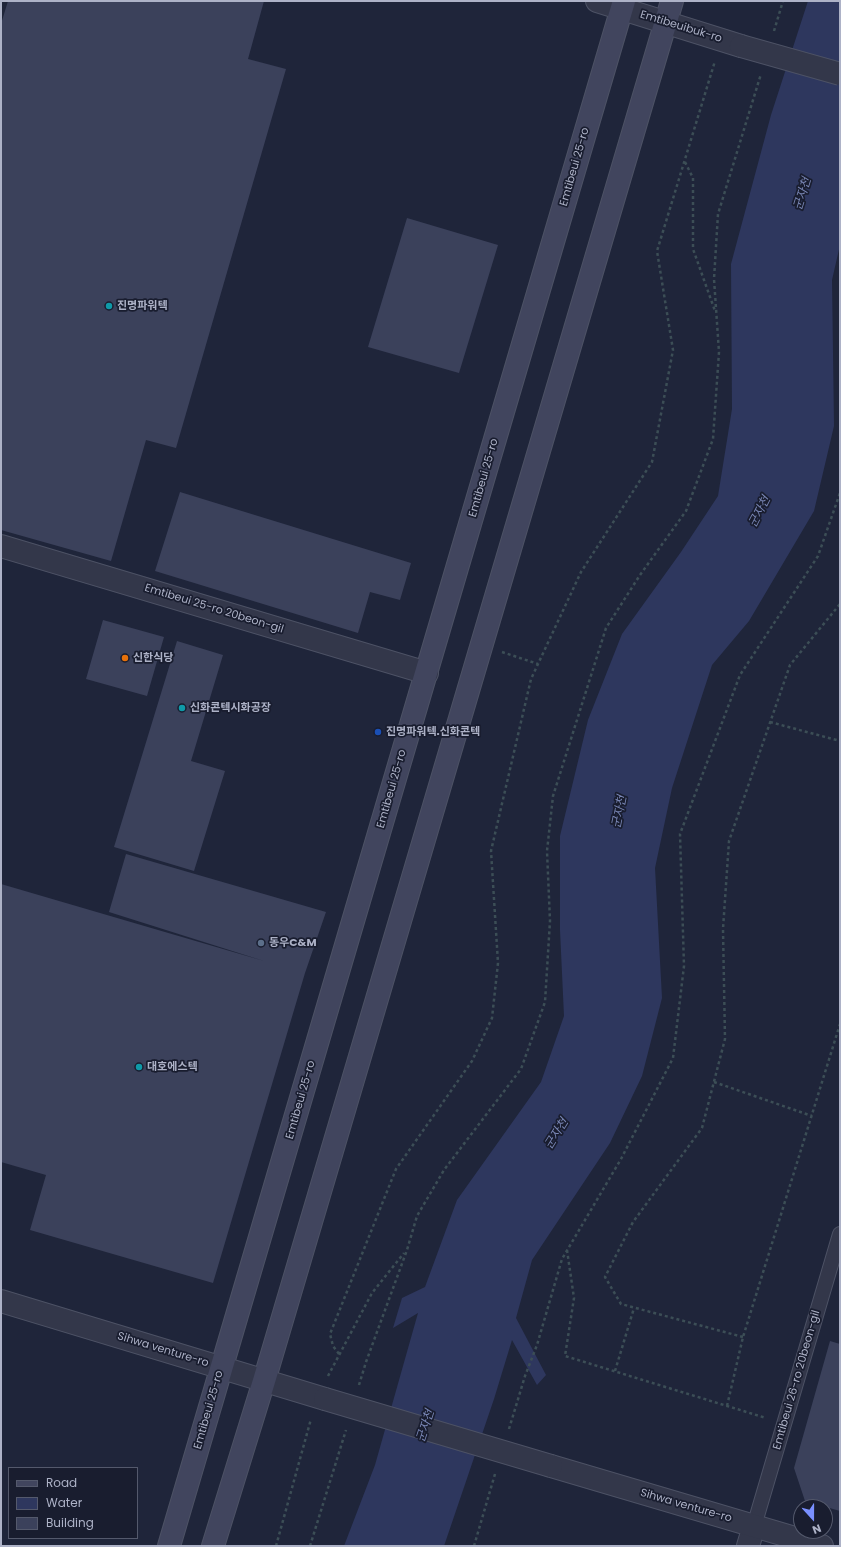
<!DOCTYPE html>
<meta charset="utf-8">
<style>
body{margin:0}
#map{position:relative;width:841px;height:1547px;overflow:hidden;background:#1f253a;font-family:Poppins,sans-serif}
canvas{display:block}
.frame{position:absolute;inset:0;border:2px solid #adb2c7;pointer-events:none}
.legend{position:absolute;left:8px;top:1467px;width:130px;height:72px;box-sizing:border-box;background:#191d2f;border:1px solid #54596c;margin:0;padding:5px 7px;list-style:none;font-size:12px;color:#adb2c7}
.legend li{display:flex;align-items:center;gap:8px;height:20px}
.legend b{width:20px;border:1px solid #54596c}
.north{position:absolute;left:793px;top:1499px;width:40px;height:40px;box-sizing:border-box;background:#191d2f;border:1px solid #54596c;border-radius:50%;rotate:159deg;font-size:11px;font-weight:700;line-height:16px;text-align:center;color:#adb2c7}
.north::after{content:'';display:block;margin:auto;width:14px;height:18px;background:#7a90ff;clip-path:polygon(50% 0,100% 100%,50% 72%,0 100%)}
</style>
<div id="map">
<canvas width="841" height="1547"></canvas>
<div class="frame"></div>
<ul class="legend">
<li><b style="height:5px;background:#41455e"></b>Road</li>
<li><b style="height:11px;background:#2e375e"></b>Water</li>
<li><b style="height:11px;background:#3b415b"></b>Building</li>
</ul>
<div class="north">N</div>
</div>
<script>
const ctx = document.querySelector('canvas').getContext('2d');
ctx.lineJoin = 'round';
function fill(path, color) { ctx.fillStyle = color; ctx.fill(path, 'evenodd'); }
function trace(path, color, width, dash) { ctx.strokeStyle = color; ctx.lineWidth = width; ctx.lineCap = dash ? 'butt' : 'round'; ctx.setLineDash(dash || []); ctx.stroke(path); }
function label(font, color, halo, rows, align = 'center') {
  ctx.font = font + ' Poppins,"Noto Sans KR",sans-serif'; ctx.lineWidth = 3.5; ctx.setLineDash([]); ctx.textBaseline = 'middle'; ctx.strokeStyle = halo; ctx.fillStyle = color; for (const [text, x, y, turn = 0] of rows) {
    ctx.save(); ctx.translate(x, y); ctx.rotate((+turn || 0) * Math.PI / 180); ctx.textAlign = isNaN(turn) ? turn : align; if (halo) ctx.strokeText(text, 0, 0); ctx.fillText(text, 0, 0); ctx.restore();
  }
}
fill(new Path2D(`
 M808,1H840V245L832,280L834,426L814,511L749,621L712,665L672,788L655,868L662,998L642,1076L610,1143L532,1260L516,1318L546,1375L537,1385L512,1340L494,1399L444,1546H344L375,1465L418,1313L393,1328L402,1298L425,1287L457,1200L541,1082L564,1016L560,930V836L588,720L622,634L681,552L718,496L732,409L731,264L771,115Z`), '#2e375e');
fill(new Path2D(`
 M8,1H264L248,59L286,69L176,448L146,440L111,561L1,530V24Z
 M407,218L498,245L459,373L368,347Z
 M180,492L411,563L400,600L370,592L358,633L155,571Z
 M103,620L164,637L147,696L86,679Z
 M177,641L223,655L191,761L225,771L194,871L114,847Z
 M126,854L326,912L305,973L213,1283L30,1230L46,1175L1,1162V884L264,961L109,912Z
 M830,1341L840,1344V1511L805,1501L794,1468Z`), '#3b415b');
const service = new Path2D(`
 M754,1526L840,1234`);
const minor = new Path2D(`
 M1,546L427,673
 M748,1546L754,1526`);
const tertiary = new Path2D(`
 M597,1L741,46
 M1,1301L325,1399
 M551,1466L822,1546`);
const secondary = new Path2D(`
 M169,1546L624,1
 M213,1546L264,1381L672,1`);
trace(service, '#4d5265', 16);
trace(minor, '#4d5265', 24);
trace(tertiary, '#4d5265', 24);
trace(secondary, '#4d5265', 24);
trace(new Path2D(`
 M774,31L783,1
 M685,162L693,178V249L715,311
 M502,652L538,664
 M770,722L840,741
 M714,1082L812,1116
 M567,1250L574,1298L565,1356L766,1418
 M743,1337L621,1304L605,1277L633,1222L702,1128L725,1039L723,929L729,841L790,665L840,604
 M339,1354L333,1346L330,1334L396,1169L472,1061L492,1018L498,963L491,851L531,679L581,572L652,462L673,350L657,251L715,61
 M615,1371L634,1308
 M328,1376L372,1293L404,1253
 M359,1385L366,1362L407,1250L417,1216L444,1170L521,1069L545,1002L550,921L547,851L553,796L606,628L640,575L686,511L713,439L719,352L714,279L718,214L761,74
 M727,1406L743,1337L840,1024
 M509,1429L525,1376L537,1345L562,1259L621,1159L673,1058L684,966L680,834L740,675L818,556L840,493
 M276,1546L311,1419
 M310,1546L346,1430
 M474,1546L495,1474`), '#3c4e56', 2.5, [3, 3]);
trace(service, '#33374a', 14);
trace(minor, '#33374a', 22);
trace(tertiary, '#33374a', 22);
trace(secondary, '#41455e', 22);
const minorBridge = new Path2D(`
 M325,1399L551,1466`);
const tertiaryBridge = new Path2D(`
 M741,46L840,74`);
trace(minorBridge, '#4d5265', 24, []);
trace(tertiaryBridge, '#4d5265', 24, []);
trace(minorBridge, '#33374a', 22);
trace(tertiaryBridge, '#33374a', 22);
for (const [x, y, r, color] of [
 [109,306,4,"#0f9aa8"],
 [125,658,4,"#e8710a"],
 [182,708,4,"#0f9aa8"],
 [378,732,4,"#1a4fb4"],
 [261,943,4,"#5c6f8a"],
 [139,1067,4,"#0f9aa8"]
]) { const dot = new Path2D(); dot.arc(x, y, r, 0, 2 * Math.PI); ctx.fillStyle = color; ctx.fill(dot); trace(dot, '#191d2f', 1.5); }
label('11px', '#adb2c7', '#191d2f', [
 ["Emtibeuibuk-ro",681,27,17],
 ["Emtibeui 25-ro",575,167,-74],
 ["Emtibeui 25-ro",484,478,-74],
 ["Emtibeui 25-ro 20beon-gil",214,609,17],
 ["Emtibeui 25-ro",392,789,-74],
 ["Emtibeui 25-ro",301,1100,-74],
 ["Sihwa venture-ro",163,1350,17],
 ["Emtibeui 26-ro 20beon-gil",797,1380,-74],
 ["Emtibeui 25-ro",209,1410,-74],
 ["Sihwa venture-ro",686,1506,16]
]);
label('bold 11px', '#adb2c7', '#191d2f', [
 ["진명파워텍",117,306],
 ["신한식당",133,658],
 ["신화콘텍시화공장",190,708],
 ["진명파워텍.신화콘텍",386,732],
 ["동우C&M",269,943],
 ["대호에스텍",147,1067]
], 'left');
label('italic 12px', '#7a87b6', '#191d2f', [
 ["군자천",803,194,-73],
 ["군자천",760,512,-63],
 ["군자천",620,812,-79],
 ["군자천",557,1134,-58],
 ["군자천",426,1426,-72]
]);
</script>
